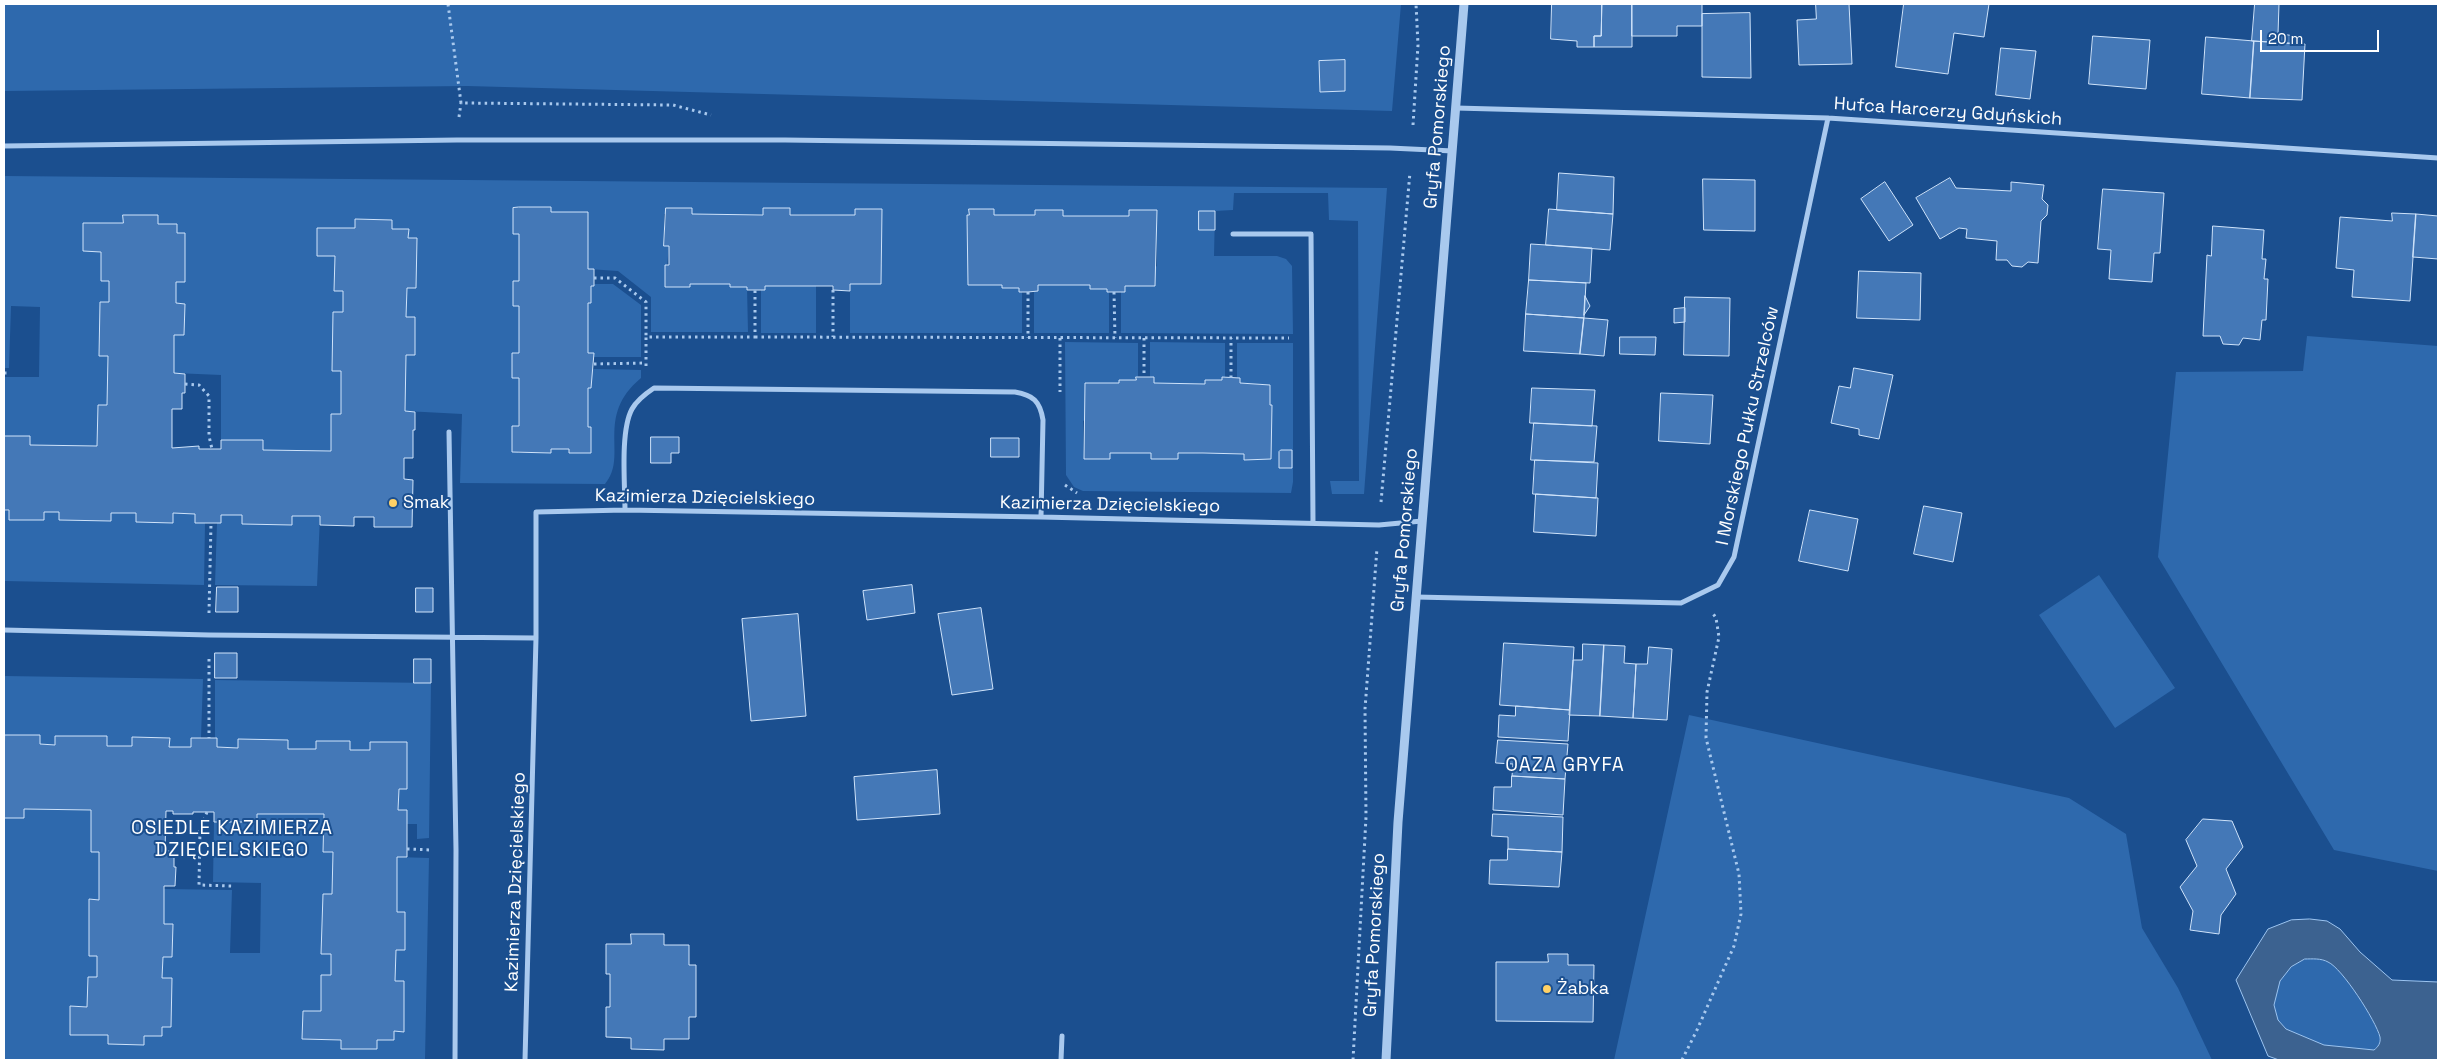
<!DOCTYPE html>
<meta charset="utf-8">
<style>
body{margin:0}
#map{position:relative;width:2442px;height:1064px;overflow:hidden;background:#1b4f8f;font-family:"Space Grotesk",sans-serif}
canvas{display:block}
.frame{position:absolute;inset:0;border:5px solid #fff;pointer-events:none}
.scale{position:absolute;left:2260px;top:30px;width:119px;height:22px;box-sizing:border-box;border:2px solid #fff;border-top:0;padding-left:6px;font-size:15px;line-height:18px;white-space:nowrap;color:#fff;-webkit-text-stroke:4px #1b4f8f;paint-order:stroke}
</style>
<div id="map">
<canvas width="2442" height="1064"></canvas>
<div class="frame"></div>
<div class="scale">20 m</div>
</div>
<script>
const ctx = document.querySelector('canvas').getContext('2d');
ctx.lineJoin = 'round';
function fill(path, color) { ctx.fillStyle = color; ctx.fill(path, 'evenodd'); }
function trace(path, color, width, dash) { ctx.strokeStyle = color; ctx.lineWidth = width; ctx.lineCap = dash ? 'butt' : 'round'; ctx.setLineDash(dash || []); ctx.stroke(path); }
function label(font, color, halo, rows, align = 'center') {
  ctx.font = font + ' "Space Grotesk",sans-serif'; ctx.lineWidth = 4; ctx.setLineDash([]); ctx.textBaseline = 'middle'; ctx.strokeStyle = halo; ctx.fillStyle = color; for (const [text, x, y, turn = 0] of rows) {
    ctx.save(); ctx.translate(x, y); ctx.rotate((+turn || 0) * Math.PI / 180); ctx.textAlign = isNaN(turn) ? turn : align; if (halo) ctx.strokeText(text, 0, 0); ctx.fillText(text, 0, 0); ctx.restore();
  }
}
fill(new Path2D(`
 M4,4H1401L1392,111L467,86L4,91Z
 M4,176L1387,188L1364,494H1332L1330,481H1359L1358,221L1329,220L1328,193H1234L1233,210L1215,211L1214,256H1277L1286,259L1292,266L1293,334L1121,333V292H1124L1125,286L1157,266V210L1129,216H1063V210H1035V215H994L969,209V215H967V248L1002,285V288H1019L1022,292V333H850V284L882,264V209H856L855,215L692,214L691,208H666V214H664V246H669L665,287H690V284H730L747,287L748,332H651V297L618,271L588,269L551,212V207L513,208V233L519,234V281H513V306H519V353H512V378H519L518,453H550L551,449H569V453H591V427H588V388H591V371L594,369L641,370V378C594,417 629,456 605,484L460,483L462,414L405,411L406,355H415V317H406L407,288H416L417,239L408,238L409,229H392L391,220L355,219V228H317V255L335,256L334,291H343V312L333,313L332,371H341V414H331V451L263,450V440H221V375L174,373V335H184L185,304L176,303V282H185V234L177,233L158,224V215H123V223H83V251L101,252V280L109,281V302H100L99,356H108L107,405H98L97,446L30,445L29,436H4V377H39L40,307L11,306L9,368H4Z
 M594,284H613L641,305V357H594V353H588V303H591V286H594Z
 M1038,285H1090V289H1107L1109,292V333H1034V291H1038Z
 M765,286H816V333H761V290Z
 M2307,336L2438,346V871L2334,850L2158,557L2176,372L2303,371Z
 M1065,342L1138,343V377L1136,380L1119,383L1085,384V420L1083,421L1084,459H1110V453H1151V459H1178V453L1244,454V460L1272,427V405H1270V385L1240,383V378H1237V343H1293V482L1291,493L1083,491L1074,487L1066,475Z
 M1150,342L1225,343V377H1222V380H1205V384L1154,383V377H1150Z
 M4,510L44,520V512H59V520L110,521L111,513H136L137,522L173,523V513L195,514V523H205L204,585L4,581Z
 M221,515H242L243,524L292,525V516H320L317,586L215,585L217,523H221Z
 M2099,575L2175,688L2115,728L2039,615Z
 M4,676L203,679L201,738H192L191,747H169V738L133,737L132,746H107V736H55V745L40,744V735H6L4,744Z
 M215,680L431,683L429,838L417,839V824H407V811L398,810L399,789H407V742H371L370,750H350V741H316V749H288L287,740L239,739L238,748L217,747V739L215,738Z
 M1689,715L2069,798L2126,834L2142,928L2178,988L2212,1060H1614Z
 M24,809L91,810V852H99V900H89V955L97,956V977L87,1007L70,1006V1034L108,1035V1044L143,1045L144,1036H161L162,1027H171L172,978H162L163,957L172,956L173,924H164V889L232,890L230,953H260L261,883L213,882L214,822H257V814H324L323,851L333,852L332,894H323L321,954H331V975H321V1011H303L302,1039L341,1040V1049H377V1040H394V1031H404V981H395L396,950H405V912H397V857L429,858L425,1060H4V818H24Z
 M2305,959C2312,959 2321,958 2328,962C2342,968 2376,1021 2380,1037C2381,1043 2378,1047 2374,1050L2324,1045L2286,1029L2278,1020L2274,1005L2280,980L2291,967Z`), '#2e69ad');
const water = new Path2D(`
 M2310,919L2327,921L2340,929L2360,952L2392,980L2438,982V1060H2279L2268,1056L2236,980L2268,929L2291,920ZM2305,959C2312,959 2321,958 2328,962C2342,968 2376,1021 2380,1037C2381,1043 2378,1047 2374,1050L2324,1045L2286,1029L2278,1020L2274,1005L2280,981L2291,967Z`);
fill(water, '#3c6290');
trace(water, '#9cc4f0', 1);
const building = new Path2D(`
 M1552,4H1602L1601,36H1594V47H1577V41L1551,39Z
 M1602,4H1632V47H1594V36H1601Z
 M1632,4H1702V26H1677V36H1632Z
 M1816,4H1849L1852,64L1799,65L1797,20L1816,19Z
 M1904,4H1989L1984,37L1954,33L1948,74L1896,67Z
 M2255,4H2279L2278,34L2298,36V44L2252,41Z
 M1750,13L1751,78L1702,77V14Z
 M2093,36L2150,40L2146,89L2089,84Z
 M2206,37L2254,41L2250,98L2202,94Z
 M2254,41L2305,44L2302,100L2250,98Z
 M2001,48L2036,51L2030,99L1996,95Z
 M1345,60V91L1320,92L1319,61Z
 M1559,173L1614,177L1613,214L1557,210Z
 M1950,178L1956,188L2011,191V182L2044,185L2042,199L2048,205L2047,215L2041,221L2038,263L2028,262L2022,267L2012,266L2007,260H1996L1997,241L1966,238L1967,229L1959,228L1940,239L1916,198Z
 M1703,179L1755,180V231L1704,230Z
 M1885,182L1913,225L1889,241L1861,199Z
 M2103,189L2164,193L2160,253H2154L2152,282L2109,279L2111,250L2098,249Z
 M519,207H551V212H588V269H594V286H591V303H588V353H594L591,388H588V427H591V453H569V449H551V453L512,452V426H519V378H512V353H519V306H513V281H519V234H513V208Z
 M666,208H692V214L763,215V208H790V215H855V209H882L881,284H850V291L833,290V286H765V290H747V287H730V284H690V287H665V265H669V246H664Z
 M969,209H994V215H1035V210H1063V216H1129V210H1157L1155,286H1125V292H1107V289H1090V285H1038V291L1028,292H1019V288H1002V285H968L967,215H969Z
 M1549,209L1613,214L1610,250L1546,245Z
 M1199,211H1215V230H1199Z
 M2392,213L2416,214L2410,301L2352,297L2354,270L2336,268L2340,217L2392,221Z
 M2416,214L2438,216V259L2413,257Z
 M123,215H158V224H177V233H185V282H176V303L185,304L184,335H174V373L185,374V393H182V409H172V448L199,446V449H221V440H263V450L331,451V414H341V371H332L333,312H343V291H334L335,256H317V228H355V219L392,220V229H409L408,238H417L416,288H407L406,317H415V355H406L405,411L415,412V430H413V458H404V479L413,480L412,527H374V517H354V526L320,525V516H292V525L242,524V515H221V523H195V514L173,513V523L136,522V513H111V521L59,520V512H44V520H9V510H4V436H30V445L97,446L98,405H107L108,356H99L100,302H109V281H101V252L83,251V223H123Z
 M2213,226L2264,230L2262,259H2266L2264,279H2268L2266,320H2262L2260,340L2243,338L2239,345L2223,344L2220,336H2203L2207,255L2211,256Z
 M1531,244L1592,248L1590,283L1529,280Z
 M1859,271L1921,273L1920,320L1857,318Z
 M1529,280L1586,283L1584,318L1526,314Z
 M1585,296L1590,306L1584,315Z
 M1685,297L1730,298L1729,356L1684,355Z
 M1685,308V322L1674,323V309Z
 M1526,314L1584,318L1580,354L1524,351Z
 M1584,318L1608,320L1604,356L1580,354Z
 M1620,337H1656L1655,355L1620,354Z
 M1854,368L1893,375L1879,439L1859,435V429L1831,423L1839,386L1850,388Z
 M1136,377H1154V383L1205,384V380H1222V377L1240,378V383L1270,385V405H1272L1271,459L1244,460V454L1203,453H1178V459H1151V453H1110V459H1084L1085,383H1119V380H1136Z
 M1532,388L1595,390L1592,426L1530,423Z
 M1661,393L1713,395L1710,444L1659,441Z
 M1534,423L1597,426L1594,462L1531,460Z
 M651,437H679V453H671V463H651Z
 M991,438H1019V457H991Z
 M1281,450H1292V468H1279V452Z
 M1535,460L1598,463L1596,498L1533,494Z
 M1536,494L1598,498L1596,536L1534,532Z
 M1924,506L1962,513L1953,562L1914,554Z
 M1810,510L1858,519L1848,571L1799,561Z
 M912,585L915,613L867,620L863,591Z
 M217,587H238V612H216Z
 M416,588H433V612H416Z
 M981,608L993,689L952,695L938,614Z
 M798,614L806,716L751,721L742,619Z
 M1504,643L1574,647L1570,710L1500,705Z
 M1583,644L1604,645L1600,716L1569,715L1573,660H1582Z
 M1604,645L1625,646L1624,663L1636,664L1633,718L1600,716Z
 M1649,647L1672,649L1667,720L1633,718L1636,664H1647Z
 M215,653H237V678H215Z
 M414,659H431V683H414Z
 M1516,706L1570,710L1568,741L1498,737L1499,715L1515,716Z
 M5,735H40V744L55,745V736H107V746H132V737L170,738L169,747H191V738H217V747L238,748V739L288,740V749H316V741H350V750H370V742H407V789H399L398,810H407V857H397V912H405V950H396L395,981H404V1032L394,1031V1040H377V1049H341V1040L302,1039L303,1011H321V975H331V954H321L323,894H332L333,852H323L324,814H257V822H214V812H193V814H173V811H166L165,851H174V867H176L175,886H164V924H173L172,957H163L162,978H172L171,1027H162V1036H144V1045L108,1044V1035H70V1006L87,1007L88,977H97V956H89V899L99,900V852H91V810L24,809V818H4Z
 M1498,740L1568,744L1565,779L1512,776L1513,764L1496,763Z
 M937,770L940,814L857,820L854,777Z
 M1512,776L1565,779L1563,815L1493,810L1494,787H1511Z
 M1493,814L1563,817L1562,852L1508,849V837L1492,836Z
 M2203,819L2232,821L2243,847L2226,869L2236,894L2221,915L2219,934L2190,930L2193,911L2180,887L2197,866L2186,840Z
 M1508,849L1562,852L1559,887L1489,884L1490,860H1507Z
 M631,934H664V945H689V965H696V1017H689V1039H664V1050L631,1049V1038L606,1037V1007H610V974H606V944H631Z
 M1548,954H1568V965H1594L1593,1022L1496,1021V962H1548Z`);
fill(building, '#4478b7');
trace(building, '#cfe3fa', 1);
trace(new Path2D(`
 M448,4L461,103L673,105L711,115
 M459,117L461,103
 M1413,125L1418,45L1416,4
 M594,278H615L646,302V337
 M833,290V337
 M1028,292V338
 M1114,292L1115,338
 M755,337L1289,338
 M1060,338V392
 M1144,338V377
 M594,364L646,363
 M646,366V337H755V290
 M4,373H9
 M1231,378V338
 M185,384L199,385L209,396V436L212,449
 M1065,485L1077,493
 M1381,502L1410,172
 M209,613L211,523
 M209,659V738
 M207,812L200,829L199,885L232,886
 M407,849L432,850
 M1353,1060L1366,817L1365,709L1377,548
 M1682,1060L1697,1030L1734,946L1741,914L1739,874L1706,738L1707,692L1719,637L1716,618L1712,612`), '#a9c9ee', 3, [2.5, 4]);
trace(new Path2D(`
 M1456,108L1828,118L2438,158
 M4,146L457,140H785L1390,148L1453,151
 M1233,234H1311L1313,523
 M449,432L456,850L455,1060
 M625,510C625,485 620,431 632,409C637,400 645,394 654,388L1015,392C1033,395 1040,401 1043,420L1041,517
 M1416,597L1681,603L1718,585L1734,557L1828,118
 M4,630L209,635L536,638
 M525,1060L536,638V512L625,510L1041,517L1379,525L1422,521
 M1061,1060L1062,1036`), '#a9c9ee', 5);
trace(new Path2D(`
 M1386,1060L1398,822L1464,4`), '#a9c9ee', 9);
for (const [x, y, r, color] of [
 [393,503,5,"#ffd166"],
 [1547,989,5,"#ffd166"]
]) { const dot = new Path2D(); dot.arc(x, y, r, 0, 2 * Math.PI); ctx.fillStyle = color; ctx.fill(dot); trace(dot, '#1b4f8f', 2); }
label('18px', '#fff', '#1b4f8f', [
 ["Hufca Harcerzy Gdyńskich",1948,112,4],
 ["Gryfa Pomorskiego",1438,127,-85],
 ["I Morskiego Pułku Strzelców",1748,426,-78],
 ["Kazimierza Dzięcielskiego",705,498,1],
 ["Kazimierza Dzięcielskiego",1110,505,1],
 ["Gryfa Pomorskiego",1405,530,-85],
 ["Kazimierza Dzięcielskiego",516,882,-88],
 ["Gryfa Pomorskiego",1375,935,-87]
]);
label('18px', '#fff', '#1b4f8f', [
 ["Smak",403,503],
 ["Żabka",1557,989]
], 'left');
ctx.letterSpacing = '1px';
label('19px', '#fff', '#1b4f8f', [
 ["OAZA GRYFA",1565,766],
 ["OSIEDLE KAZIMIERZA",232,829],
 ["DZIĘCIELSKIEGO",232,851]
]);
ctx.letterSpacing = '0px';
</script>
